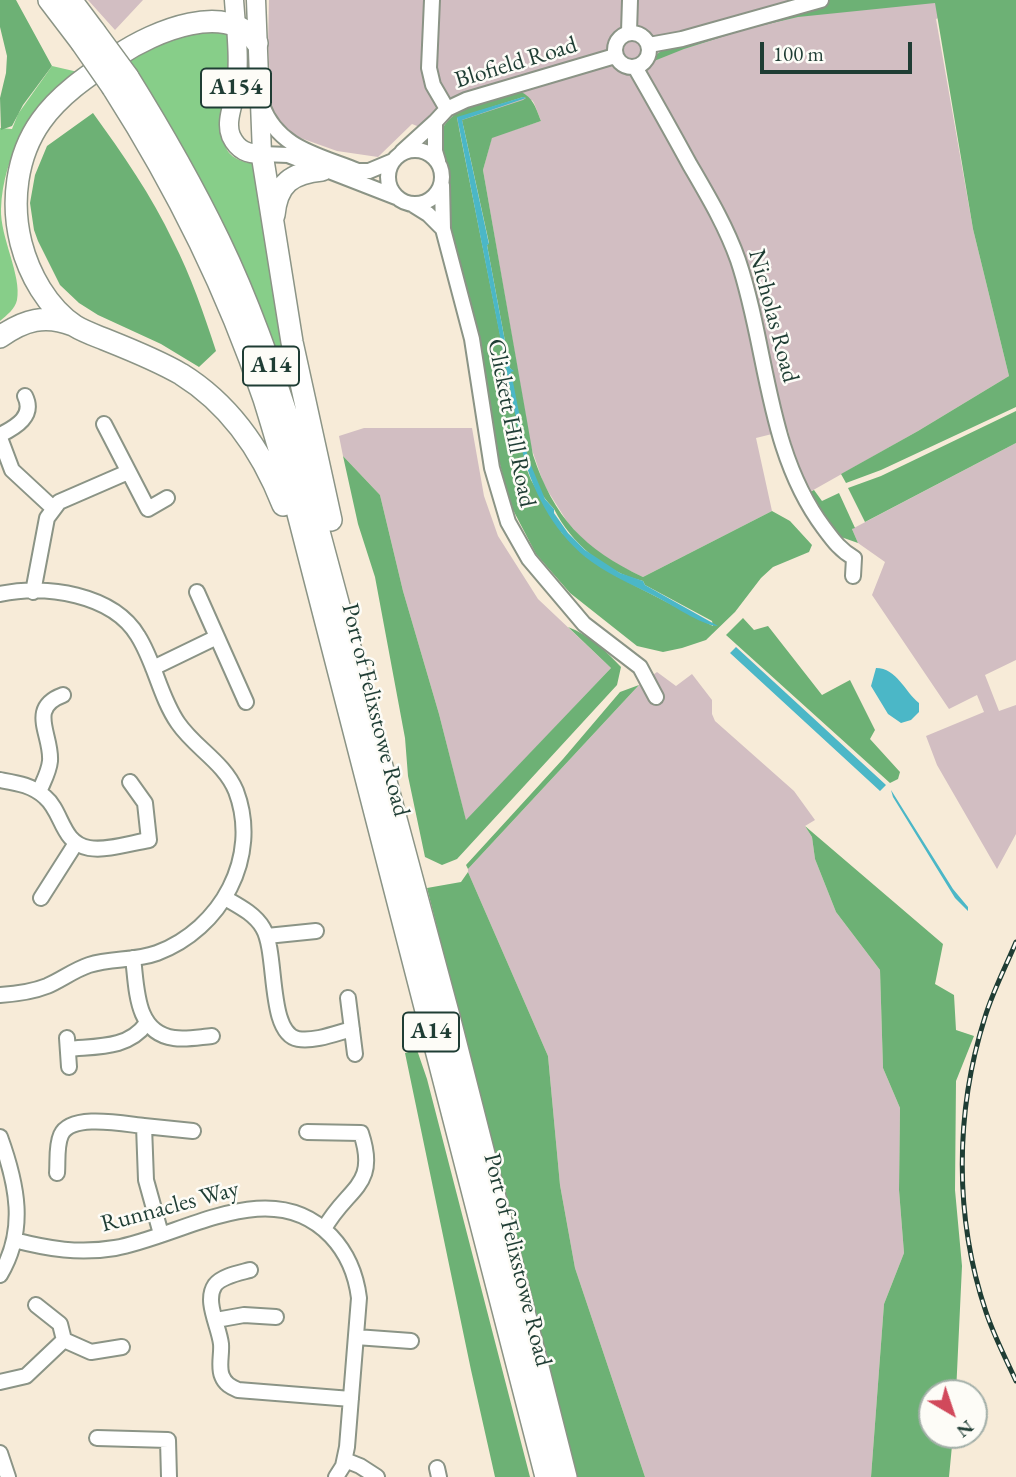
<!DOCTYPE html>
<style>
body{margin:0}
#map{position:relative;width:1016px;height:1477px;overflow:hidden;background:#f7ebd8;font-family:"EB Garamond",serif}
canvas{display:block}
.north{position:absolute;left:918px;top:1379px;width:70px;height:70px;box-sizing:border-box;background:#fdfcf7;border:2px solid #a4b0a9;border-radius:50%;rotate:141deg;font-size:19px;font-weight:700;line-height:28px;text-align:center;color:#1f3d34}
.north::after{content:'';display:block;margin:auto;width:24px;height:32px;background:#d1495b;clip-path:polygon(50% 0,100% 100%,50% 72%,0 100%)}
.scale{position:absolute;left:760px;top:42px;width:152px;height:32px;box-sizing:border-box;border:4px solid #1f3d34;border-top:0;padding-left:9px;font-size:21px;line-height:24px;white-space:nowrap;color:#1f3d34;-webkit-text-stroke:5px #fdfcf7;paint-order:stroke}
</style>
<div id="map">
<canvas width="1016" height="1477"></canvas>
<div class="north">N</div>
<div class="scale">100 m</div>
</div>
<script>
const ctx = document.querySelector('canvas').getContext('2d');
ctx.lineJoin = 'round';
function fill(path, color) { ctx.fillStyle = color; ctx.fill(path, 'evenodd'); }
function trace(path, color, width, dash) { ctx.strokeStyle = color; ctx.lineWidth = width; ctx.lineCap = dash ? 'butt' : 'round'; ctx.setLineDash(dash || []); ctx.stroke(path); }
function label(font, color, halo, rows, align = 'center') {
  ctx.font = font + ' "EB Garamond",serif'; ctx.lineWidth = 5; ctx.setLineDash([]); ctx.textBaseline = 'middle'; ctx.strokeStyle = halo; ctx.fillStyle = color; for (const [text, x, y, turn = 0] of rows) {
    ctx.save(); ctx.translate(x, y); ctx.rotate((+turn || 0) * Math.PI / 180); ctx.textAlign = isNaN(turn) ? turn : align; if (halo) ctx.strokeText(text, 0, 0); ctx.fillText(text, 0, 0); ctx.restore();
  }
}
fill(new Path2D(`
 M88,0H143L115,30Z
 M269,0H983L936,19L973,229L1009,376L918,431L808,493L797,466L788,430L756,438L772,511L643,577L622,567L590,547L568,523L544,485L531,447L483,170L492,137L541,121L534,103L532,100L440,135L412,124L378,157L337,151L295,136L272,114L268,45Z
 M364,428H472L484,496L498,536L538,599L611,668L466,821L439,714L403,591L380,495L343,456L339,436Z
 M1016,443V660L985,675L999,711L1016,705V834L997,869L937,765L926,736L984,712L977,695L949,709L872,595L885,562L858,543L852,529Z
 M657,672L676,686L692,674L712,700V714L715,721L794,791L815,820L805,826L812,837L815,859L836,912L880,970L883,1068L900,1108L899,1190L904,1253L884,1304L871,1477H645L575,1268L560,1185L548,1056L468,872V869L639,685Z`), '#d2bec2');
fill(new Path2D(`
 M232,24C232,44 234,65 232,84C228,118 205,160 258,164L283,351L309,468L125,59L168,33Z
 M52,66L78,72C33,104 3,154 1,209C0,237 22,276 17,300C15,309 7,315 0,321V128L12,129L18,114Z`), '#87ce89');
fill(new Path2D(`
 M0,0H16L52,66L23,105L12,126L1,130L0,98L6,73L7,56L0,27Z
 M816,0H1016V407L881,470L846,483L841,474L918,431L1009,376L973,229L935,3L798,17L747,29L684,49L654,61L656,55L665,48Z
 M517,91C532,94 536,108 541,121L492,138L483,170L533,455C554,518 584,549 643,577L772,511L790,521L812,545L809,552L773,567L761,578L735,612L706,640L682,648L663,652L637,646L570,593L536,554L511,506L498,457L479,350L465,300L448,218L449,169L442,151L441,131C456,103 489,100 517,91ZM523,97L526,98L523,100L462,120L489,243L487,245L510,368L513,371H510C517,404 521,440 532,472C536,482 540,493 547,501C549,504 552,506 554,509C571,543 605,572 643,581L645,585L712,621L713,626L616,576L585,556L562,533L531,480L527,470L457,118Z
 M93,113C122,153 152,196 173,241C191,276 204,314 216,351L199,367L161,344L98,315L79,303L60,285L38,241L34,230L30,203L35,175L47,146Z
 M1016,411V443L865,522L848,488L881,476Z
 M343,456L380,495L403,591L439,714L466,820L611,668L568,627C589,635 605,650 621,667L617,685L457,859L442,865L425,857L408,776L405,738L375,577L358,524Z
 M814,490L822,501L839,493L855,528L852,529L858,543L841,537L808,493Z
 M743,618L754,630L768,626L822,695L850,680L875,730L870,739L900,772L898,779L890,783L726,635Z
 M639,685L468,869L466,865L563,759L620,692Z
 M805,826L943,944L935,984L954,995L956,1030L974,1036L956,1081L955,1190L962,1266L956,1393H932V1435H953L949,1477H871L884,1304L904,1253L899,1190L900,1108L883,1068L880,970L836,912L815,859L812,837Z
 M468,872L548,1056L560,1185L575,1268L645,1477H576L427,888L461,882Z
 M417,1050L427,1079L530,1477H495L471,1370L405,1053Z`), '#6db175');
fill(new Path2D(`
 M523,97L526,98L462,120L489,244L487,245L510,368L514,371L511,372L528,458L545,499L554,509V513L568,533L585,550L620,573L643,581L645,585L718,626C704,626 677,608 664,601C641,588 614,578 592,562C557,537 534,496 523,454L457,117Z
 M736,647L886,785L880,791L730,653Z
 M876,668C897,668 905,692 919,703V712L911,720L901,723L888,714L871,686Z
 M891,790L953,889L968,907V911L955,898L893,797Z`), '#4bb7c7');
const minor = new Path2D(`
 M432,0L429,68L433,85L447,109
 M629,32L630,0
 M615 50a17 17 0 1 1 34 0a17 17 0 1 1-34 0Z
 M649,45L682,39L821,0
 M635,67C654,100 672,132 690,165C708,196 726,226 738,260C768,349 766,451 824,528C833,540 840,550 854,558L853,576
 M262,105C278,149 319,155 358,171H369L393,161
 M435,122L447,109L466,100L615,56
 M388 177a27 27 0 1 1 54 0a27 27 0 1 1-54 0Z
 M402,152L435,122V151L438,161
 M262,154L288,155L396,197
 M412,204L428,214L443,229L442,185
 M443,229L472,339L492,468L508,522L529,559L584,624L640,667L656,697
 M104,424L148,509L167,498
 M0,435C16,427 35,416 25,396
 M0,438L12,470L53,508
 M33,592L47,518L59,502L128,472
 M197,592L246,702
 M0,594C45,584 113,594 138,636C155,663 160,697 178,723C195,748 224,762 236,791C261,857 221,929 157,953C135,961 111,958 89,965C74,970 61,980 47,986C32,992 15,994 0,995
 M153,668L217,637
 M0,780C17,783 32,785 45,797C63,812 61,843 89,848C107,851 131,843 149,840L145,803L130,782
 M39,792C43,782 49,772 50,761C52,735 27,708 63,695
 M41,898L76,843
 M225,898C239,906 255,914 263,928C278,953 267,1033 298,1039C314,1042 337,1033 352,1029
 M267,936L316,931
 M133,958C137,988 135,1033 174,1038C186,1040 200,1037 212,1036
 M348,998L355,1054
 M67,1038L69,1067
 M68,1049C96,1046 128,1049 146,1024
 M144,1126L193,1131
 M307,1132L361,1133C379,1187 347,1187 324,1229
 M0,1137C17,1184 27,1230 0,1275
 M57,1173C58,1162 56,1146 61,1135C71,1113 124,1124 144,1126L146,1180L161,1234
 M14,1240C49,1249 79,1254 115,1248C183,1236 271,1173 331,1236C348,1254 356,1274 359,1298L347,1447L343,1466L336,1477
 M250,1270C239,1273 222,1276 215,1285C204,1301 219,1326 221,1344C222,1354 218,1367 222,1376C225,1384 231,1387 238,1390L351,1399
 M36,1305L60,1324L64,1340
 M216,1320L244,1315L276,1317
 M356,1337L411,1341
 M0,1382L26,1376L64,1340L91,1352L122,1347
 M97,1438L168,1440L169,1477
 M0,1453L8,1477
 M345,1460L360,1466L377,1477
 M437,1468L439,1477`);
const major = new Path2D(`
 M234,0C236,28 240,60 236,88C234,104 225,121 231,136C238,151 248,154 262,154L256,0`);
const highway = new Path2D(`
 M49,0L81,42
 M71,0L95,32
 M257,43C228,0 154,31 117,56C89,75 60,94 41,121C16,156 11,203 21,243C29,274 47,307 75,326C83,331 94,335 104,339C129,349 157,360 181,374C231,405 262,451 283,505
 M128,77C161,130 192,184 219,240C249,302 271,366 292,431L450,1020L566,1477
 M113,88C175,185 227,289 264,399C275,434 285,470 296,506L546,1477
 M262,154L292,342L331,520
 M274,215C277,183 292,173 322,170
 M0,337C24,320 45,314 73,325`);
trace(minor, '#8b9486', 18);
trace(major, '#8b9486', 21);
trace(highway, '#8b9486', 24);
trace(minor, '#fff', 14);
trace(major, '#fff', 18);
trace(highway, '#fff', 21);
const rail = new Path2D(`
 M1016,942C1006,966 993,991 985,1017C955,1112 954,1217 986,1312C994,1336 1006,1359 1016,1381`);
trace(rail, '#1f3d34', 5);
trace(rail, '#fdfcf7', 2.5, [8]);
const highwayBridge = new Path2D(`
 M95,32L128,77
 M81,42L113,88`);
trace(highwayBridge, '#8b9486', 24, []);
trace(highwayBridge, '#fff', 21);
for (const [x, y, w] of [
 [236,88,70],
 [271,366,56],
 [431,1032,56]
]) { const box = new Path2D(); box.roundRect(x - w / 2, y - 19.5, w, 39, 5); ctx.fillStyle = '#fdfcf7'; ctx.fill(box); trace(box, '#1f3d34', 2); }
label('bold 23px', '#1f3d34', null, [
 ["A154",236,88],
 ["A14",271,366],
 ["A14",431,1032]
]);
label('24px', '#1f3d34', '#fdfcf7', [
 ["Blofield Road",516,63,-17],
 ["Nicholas Road",773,316,75],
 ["Clickett Hill Road",511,423,79],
 ["Port of Felixstowe Road",375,710,76],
 ["Runnacles Way",170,1207,-15],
 ["Port of Felixstowe Road",517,1260,76]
]);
</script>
